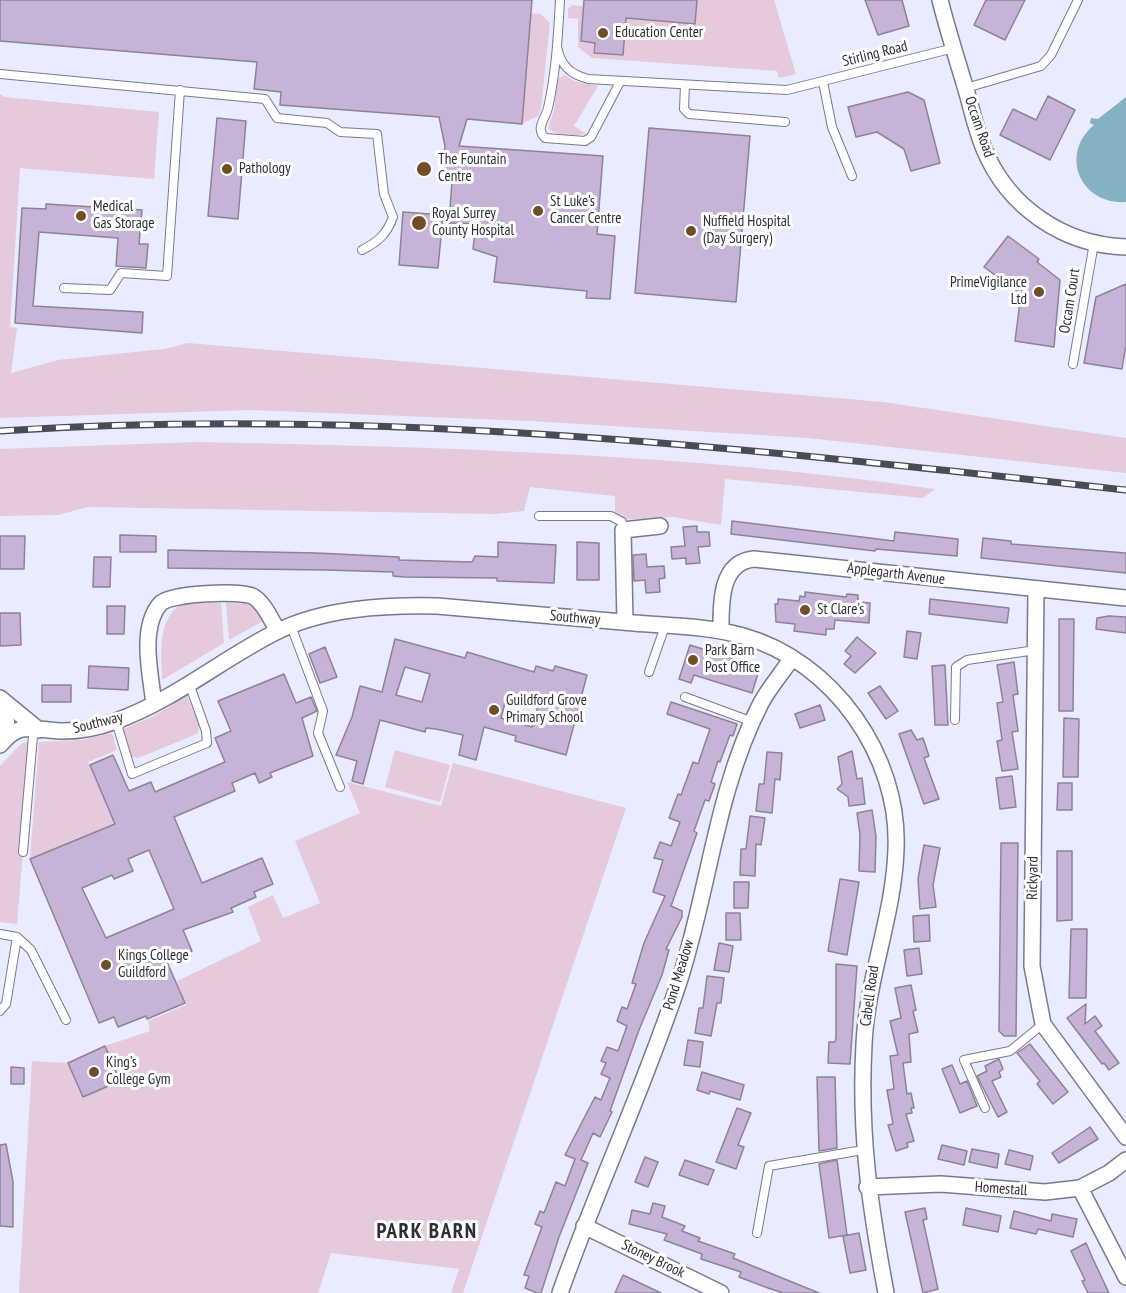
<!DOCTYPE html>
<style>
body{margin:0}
canvas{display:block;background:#e9ebfe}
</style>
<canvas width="1126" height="1293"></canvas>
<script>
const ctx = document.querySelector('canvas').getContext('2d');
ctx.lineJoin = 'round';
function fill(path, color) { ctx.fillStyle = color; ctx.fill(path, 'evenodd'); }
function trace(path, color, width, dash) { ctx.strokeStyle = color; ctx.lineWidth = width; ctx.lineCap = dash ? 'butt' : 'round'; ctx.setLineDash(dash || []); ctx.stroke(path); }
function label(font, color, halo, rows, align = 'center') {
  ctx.font = font + ' "PT Sans Narrow",sans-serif'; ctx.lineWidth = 6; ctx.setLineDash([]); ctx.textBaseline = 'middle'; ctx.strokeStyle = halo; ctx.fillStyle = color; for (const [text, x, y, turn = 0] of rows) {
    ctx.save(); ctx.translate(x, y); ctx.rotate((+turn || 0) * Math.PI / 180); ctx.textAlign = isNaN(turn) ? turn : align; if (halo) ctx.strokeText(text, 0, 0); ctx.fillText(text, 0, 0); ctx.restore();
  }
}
fill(new Path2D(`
 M697,0H774L796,74L779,78L777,71L592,58L578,47V19L568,18V9L572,5L583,6L581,42L594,43L593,53L623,56L626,18L695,24Z
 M527,13L541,14L550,23L541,108L538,116L519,125Z
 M564,75L576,82L598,86L574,126L585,133C576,138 554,136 548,127L554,111L557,80Z
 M0,94L4,97L159,112L154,179L20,168L10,327L17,328L11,373L58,360L164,349L188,343L883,402L1126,438V473L808,438L531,421L250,410L0,418Z
 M197,442C443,447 690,454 935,489L923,498L725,479L721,525L673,517L615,520V496L530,487L524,511L496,514L88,507L58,515L0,516V449Z
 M182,603H221L224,643L162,680C162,651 156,622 182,603Z
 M226,603C247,604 254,601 265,620L229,640Z
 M187,696L200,726L197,734L138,758L131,756L121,730L152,717Z
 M112,733L117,750L88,762L115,824L30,859L39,742L81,740Z
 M32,742L17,924L0,922V766L22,743Z
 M395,750L450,765L440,802L385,787Z
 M453,763L626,808L463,1293H451L459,1269L331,1253L318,1293H19L32,1061L68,1063L83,1097L120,1081L105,1046L150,1031L148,1021L186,1005L177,981L261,941L248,907L273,895L283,918L320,903L295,841L360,813L347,782L441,806Z`), '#e4cadc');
fill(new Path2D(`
 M1126,97V202C1080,205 1059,154 1094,125L1090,123L1091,118L1098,119Z`), '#85b2c2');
const building = new Path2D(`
 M0,0H532L522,124L467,119L459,146L603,156L597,234L615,236L610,299L586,298L587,291L494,282L497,257L473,249L476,224L449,223L452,181L441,179L445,146L439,117L280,105L281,92L254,89L257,62L0,41Z
 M584,0H697L695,24L626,18L623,55L594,53L595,43L581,41Z
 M865,0H902L909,26L878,35Z
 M986,0H1025L1005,40L974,25Z
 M908,92L924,100L940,163L911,171L904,149L877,132L856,137L848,107Z
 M1048,96L1075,110L1050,160L1000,135L1013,109L1036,120Z
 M217,118L246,121L238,219L208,216Z
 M649,128L750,136L736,302L635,293Z
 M46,204L142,210L139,244H148L146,268L116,266L118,238L39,232L33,306L143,312L142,333L15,323L22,208L46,209Z
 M403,212L443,215L438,268L399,265Z
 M1008,236L1039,259L1037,262L1060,280L1054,347L1015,341L1021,294L984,267Z
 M1126,284V345L1122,369L1084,363L1096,297Z
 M732,521L894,541L895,532L958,539L957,556L876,549L875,551L731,534Z
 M697,526V532H709L710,546L698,547L700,563L686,564V558L672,559L671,547L685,546L683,527Z
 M120,535L156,536V552H120Z
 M0,536H25L24,569H0Z
 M983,538L1011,541V544L1126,553V573L981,558Z
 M498,542L556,545L554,583L497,581V578L404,577L393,576V572L326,570L168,568V550L316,553L399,557V560L472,562L475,556L498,557Z
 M577,542L599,543V580H577Z
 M646,554L647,567L664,566L665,578L659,579L660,592L646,593L645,580L634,581L633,555Z
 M94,557H111L110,587H93Z
 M805,592L846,597L847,594L858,595V602L870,603L869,623L835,620L834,629H826V635L794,631L795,624L776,622L775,604H778V599L799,601L800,596L805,597Z
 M930,599L1009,608L1007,623L929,614Z
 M107,606H125L124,634H107Z
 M0,613H20L21,645L0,646Z
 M1109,616L1126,617V633L1096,629L1097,618Z
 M1059,619H1074L1073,711H1059Z
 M907,631L921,633L917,659L904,657Z
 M857,637L876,653L855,673L844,664L851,656L845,651Z
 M395,639L465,658L467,652L534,672L536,666L553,671L555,666L587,675L566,755L515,741L516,736L484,727L476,760L459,755L463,735L436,729L426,728L425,732L380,720L363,784L352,781L357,761L336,755L352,717L360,686L382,692ZM405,667L430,674L422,702L396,695ZM507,695L539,703L532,727L501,718Z
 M690,645L760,667L752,693L694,675L691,683L679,679Z
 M325,647L337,677L320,683L309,654Z
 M1014,662L1018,694L1013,695L1018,731L1012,732L1018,769L1002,771L997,741L1002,740L997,703L1003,702L997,665Z
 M945,665L948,725H935L932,666Z
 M89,666L129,668L128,690L88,688Z
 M284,674L296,703L311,697L317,711L302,718L313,756L270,773L272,777L259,783L255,773L232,783L235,791L174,817L202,883L262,858L273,884L254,892L256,897L231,908L233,912L183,930L192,951L167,962L185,1003L147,1019L146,1016L118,1027L114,1017L99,1023L30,859L115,824L90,765L113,755L129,791L151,782L155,792L225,762L215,738L231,731L218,701ZM149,850L174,909L106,938L82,888L112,875L114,879L133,871L128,859Z
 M42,685H71V702H42Z
 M880,686L898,711L886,719L868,693Z
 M671,702L737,724L733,736L730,735L720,762L718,761L711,782L715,784L709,801L705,800L694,831L697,833L671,906L682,911V917L666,949L669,950L662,975L639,1030L610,1111L612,1112L600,1137L593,1133L581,1160L588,1163L559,1237L541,1293H537L525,1288L529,1276L524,1275L542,1227L535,1224L540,1211L544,1213L556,1182L565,1186L575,1159L565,1155L595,1097L601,1100L610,1078L601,1074L606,1063L601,1061L607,1047L618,1051L627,1026L617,1021L622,1007L627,1009L636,984L632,983L644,943L665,896L653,892L663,860L654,858L660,842L671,846L680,822L669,818L678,794L681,795L693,762L698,764L710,729L667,714Z
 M820,705L825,720L800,728L795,714Z
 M1064,718L1079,719L1078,777H1063Z
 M911,730L917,740L923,738L929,756L924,758L939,799L924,804L899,734Z
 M852,751L857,779L862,778L865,804L849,806L848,797L837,789L842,784L838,757Z
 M767,752L782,753L780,780L775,779L772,813L756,811L759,784H764Z
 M1012,776L1016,807L1000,809L996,778Z
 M1058,783H1072V810H1057Z
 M872,810L876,836L875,872L859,871L860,835L857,813Z
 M750,816L765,818L761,845L756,844L755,876L740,875L741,849H746Z
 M1001,843H1018L1016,1036H1004L999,1031Z
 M924,845L940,848L933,885L936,907L920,909L918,879Z
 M1057,851H1072V920L1057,921Z
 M840,879L859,882L847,955L828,951Z
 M734,882H749L748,908H734Z
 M726,913H740L741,940H726Z
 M929,915L930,941L914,942L913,916Z
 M1071,929H1087L1086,998H1069Z
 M719,943L733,946L729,972L714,970Z
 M919,948L922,974L907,976L904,950Z
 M836,964L857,966L850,1064L828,1063L829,1042H835L836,1038Z
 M707,976L724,978L721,1003H717L711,1036L695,1033L699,1008H703Z
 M911,985L916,1010L913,1011L918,1032L909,1034L911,1062L903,1063L907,1094L911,1093L914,1108H911L912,1113L906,1114L914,1141L907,1143L908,1147L896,1151L888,1125L893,1124L887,1090L894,1089L890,1056L898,1055L890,1021L901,1018L895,988Z
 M1086,1004L1085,1024L1095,1016L1102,1026L1095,1031L1119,1063L1109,1070L1104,1063L1102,1064L1067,1018Z
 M688,1040L703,1042L700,1067L684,1065Z
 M1030,1044L1068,1092L1053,1104L1037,1084L1040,1081L1017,1053Z
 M105,1046L120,1081L83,1097L68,1063Z
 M999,1059L1003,1069L999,1072L1001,1077L992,1081L1007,1112L998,1117L977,1076L987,1071L985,1066Z
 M952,1065L960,1084L967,1081L977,1106L960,1113L942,1069Z
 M11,1067L24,1068V1084H11Z
 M702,1072L744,1085L740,1100L710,1091L709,1094L697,1090Z
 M817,1077H835L836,1114L837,1148L819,1151Z
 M737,1108L751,1113L738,1145L744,1147L736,1169L716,1162Z
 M1090,1127L1098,1139L1059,1163L1052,1153Z
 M6,1144L13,1182V1227L0,1226V1145Z
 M942,1145L967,1151L964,1165L938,1159Z
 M972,1149L999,1154L997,1168L969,1162Z
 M1009,1150L1033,1156L1030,1170L1005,1164Z
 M645,1157L658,1162L648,1187L635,1182Z
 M685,1160L714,1170L708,1185L679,1175Z
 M837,1160L847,1235L829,1238L819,1164Z
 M653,1203L665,1206L662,1217L685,1226L682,1231L700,1238L698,1241L735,1254L733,1258L819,1293H783L768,1288L739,1277L741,1272L701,1259L702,1254L664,1240L667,1234L629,1224L632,1210L650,1214Z
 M925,1208L927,1219L923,1220L938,1289L923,1293L905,1212Z
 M966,1208L1001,1216L998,1232L963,1225Z
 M1014,1211L1051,1221L1052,1214L1077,1219L1073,1237L1038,1229L1036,1234L1010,1228Z
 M859,1233L866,1270L850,1273L843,1236Z
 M1086,1243L1093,1259L1109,1293H1088L1082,1281L1085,1280L1071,1251Z
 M623,1275L661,1293H615Z`);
fill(building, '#c6b3d7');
trace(building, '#8d8296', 1.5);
const service = new Path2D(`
 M560,0C558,36 556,73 548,108C545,120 535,128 545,138L585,141L591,137L620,82
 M557,47C561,66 570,74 588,79L787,90L954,48
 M0,74L265,99L277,118L327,123L340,132L377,134L384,194L393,217C387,234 378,242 362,250
 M823,82L832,127L852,176
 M685,85L684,109L689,114L785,122
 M966,88L1041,66L1051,55L1078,0
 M64,288L110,290L121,273L167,276L180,90
 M1073,364L1094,243
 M539,516H611L622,522L623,530
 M291,626L323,711L318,733L340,787
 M649,672L665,626
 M685,697L753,722
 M955,720L956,667L967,660L1036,650
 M116,721L132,774L207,743L206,731L189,683
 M23,852L33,736L39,730
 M0,934L17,937L6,1004L0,1011
 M17,937L31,950L66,1020
 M985,1108L964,1060L1010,1051L1043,1024
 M757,1233L769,1166L863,1150`);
const minor = new Path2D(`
 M940,0C947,28 956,56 964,83C971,105 975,128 984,149C1008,207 1063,245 1126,247
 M1036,590L1032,966L1043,1024L1126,1137
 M625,622L623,530L660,526
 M721,631C721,606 719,562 754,559L1126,598
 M0,698L39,730
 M154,704C151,676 139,629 160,604C169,593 242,590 254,597C265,604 271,620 278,631
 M0,745C6,738 13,731 22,729C34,727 50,731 63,731C80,731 100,727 116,721C174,700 222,659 276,632C324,608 384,605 437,606C503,612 568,617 634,623C670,626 708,626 743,636C833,661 900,756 896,849C894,915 867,978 864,1044C859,1133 870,1207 886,1293
 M867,1187L941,1184L1045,1192L1080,1188L1109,1173L1126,1160
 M1080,1188L1126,1277
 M584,1226L721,1293
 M560,1293C597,1188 644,1088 679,982C709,890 716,790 761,703C769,688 782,673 792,658`);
const tertiary = new Path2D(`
 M0,703L4,722L0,740`);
trace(service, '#787a8f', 10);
trace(minor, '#787a8f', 18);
trace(tertiary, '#787a8f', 22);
trace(service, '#fff', 8);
trace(minor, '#fff', 15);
trace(tertiary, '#fff', 20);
const rail = new Path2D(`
 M0,431C377,406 752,449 1126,490`);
trace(rail, '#4a4b56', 7);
trace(rail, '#fff', 4.5, [14]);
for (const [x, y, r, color] of [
 [603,33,6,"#714d28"],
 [227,169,6,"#714d28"],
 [424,169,8,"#714d28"],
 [538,211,6,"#714d28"],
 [81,216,6,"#714d28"],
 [419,223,8,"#714d28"],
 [691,231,6,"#714d28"],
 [1039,292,6,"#714d28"],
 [805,610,6,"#714d28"],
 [693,660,6,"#714d28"],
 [494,710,6,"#714d28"],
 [106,965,6,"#714d28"],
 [94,1072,6,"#714d28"]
]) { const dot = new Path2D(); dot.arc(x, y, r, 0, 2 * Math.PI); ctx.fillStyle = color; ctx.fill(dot); trace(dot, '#fff', 2); }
label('15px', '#2d2e37', '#fff', [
 ["Education Center",615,33],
 ["The Fountain",438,160],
 ["Centre",438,177],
 ["Pathology",239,169],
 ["St Luke's",550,202],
 ["Cancer Centre",550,219],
 ["Medical",93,207],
 ["Gas Storage",93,224],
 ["Royal Surrey",432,214],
 ["County Hospital",432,231],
 ["Nuffield Hospital",703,222],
 ["(Day Surgery)",703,239],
 ["PrimeVigilance",1027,283,"right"],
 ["Ltd",1027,300,"right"],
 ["St Clare's",817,610],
 ["Park Barn",705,651],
 ["Post Office",705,668],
 ["Guildford Grove",506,701],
 ["Primary School",506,718],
 ["Kings College",118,956],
 ["Guildford",118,973],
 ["King's",106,1063],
 ["College Gym",106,1080]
], 'left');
label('15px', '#2d2e37', '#fff', [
 ["Stirling Road",875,54,-14],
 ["Occam Road",979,127,71],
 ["Occam Court",1070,301,-81],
 ["Applegarth Avenue",896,574,7],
 ["Southway",575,618,5],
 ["Southway",98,723,-14],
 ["Rickyard",1033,878,-89],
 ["Pond Meadow",679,975,-73],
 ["Cabell Road",870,996,-82],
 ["Homestall",1001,1189,4],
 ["Stoney Brook",653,1259,26]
]);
ctx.letterSpacing = '1.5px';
label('bold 21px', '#2d2e37', '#fff', [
 ["PARK BARN",427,1232]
]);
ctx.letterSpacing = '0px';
</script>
